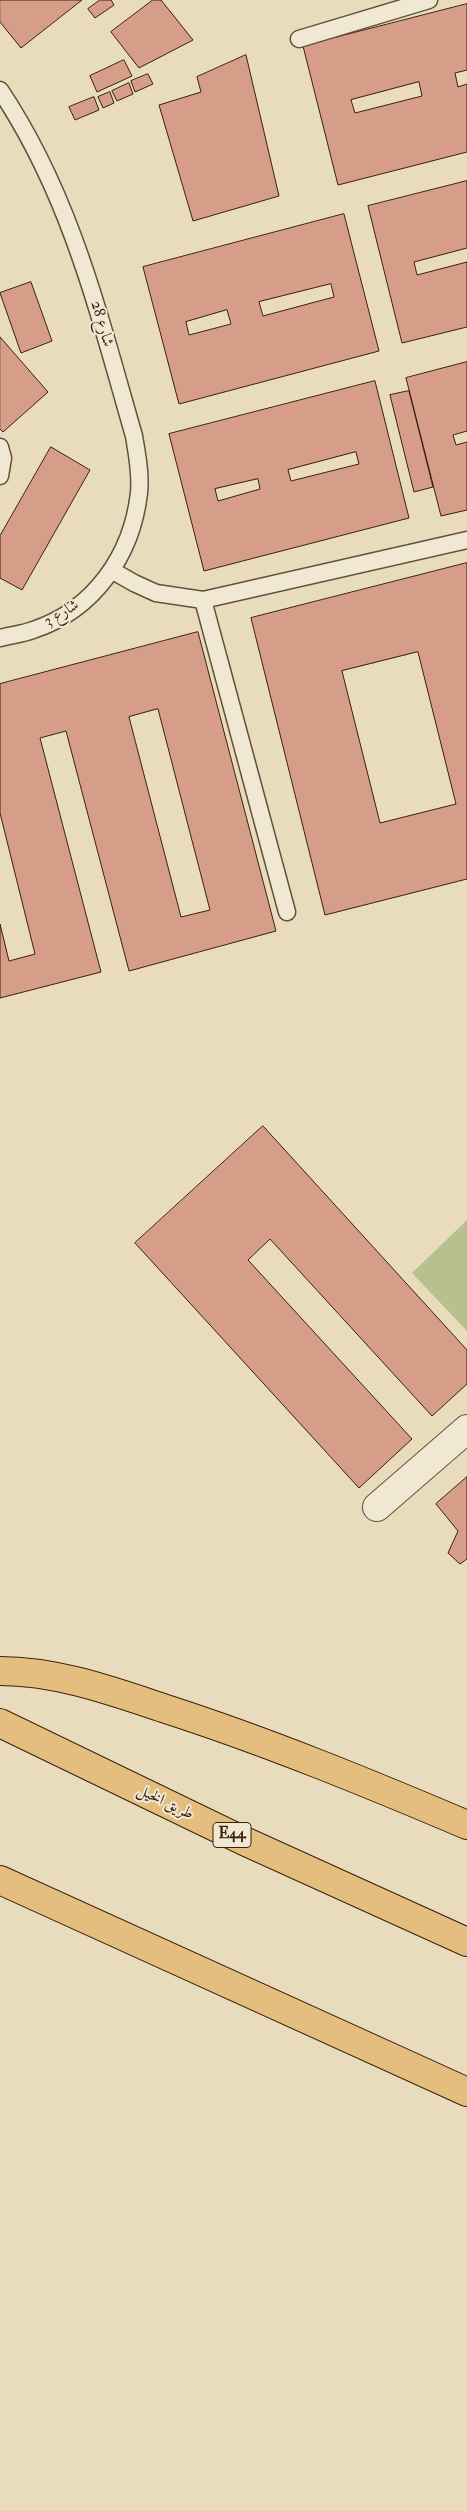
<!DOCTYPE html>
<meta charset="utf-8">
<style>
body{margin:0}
canvas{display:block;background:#e9dcbd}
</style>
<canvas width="467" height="2511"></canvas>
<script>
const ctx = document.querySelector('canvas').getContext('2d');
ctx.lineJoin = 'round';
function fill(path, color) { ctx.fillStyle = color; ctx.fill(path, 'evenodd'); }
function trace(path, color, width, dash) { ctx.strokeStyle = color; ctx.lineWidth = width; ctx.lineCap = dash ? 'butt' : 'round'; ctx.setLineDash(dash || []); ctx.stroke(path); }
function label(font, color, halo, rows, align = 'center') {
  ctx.font = font + ' "IM FELL Double Pica",Amiri,serif'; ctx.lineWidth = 4; ctx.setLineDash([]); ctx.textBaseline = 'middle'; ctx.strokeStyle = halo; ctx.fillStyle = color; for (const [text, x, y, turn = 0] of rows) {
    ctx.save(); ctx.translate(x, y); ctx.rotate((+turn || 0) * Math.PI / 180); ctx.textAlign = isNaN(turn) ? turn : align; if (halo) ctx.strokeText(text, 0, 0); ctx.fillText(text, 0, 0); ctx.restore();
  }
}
fill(new Path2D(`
 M467,1220V1331L412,1273Z`), '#b8c090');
const building = new Path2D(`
 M0,0H82L21,48L0,22Z
 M100,0H111L114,5L95,18L88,9Z
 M153,0H161L193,40L139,68L111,32Z
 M467,4V70L455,73L458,87L467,84V152L338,185L303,46ZM419,82L422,96L355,113L351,100Z
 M246,55L279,196L193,221L159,105L201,92L197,77Z
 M124,60L132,76L97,92L90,76Z
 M148,74L153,84L135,92L131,81Z
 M129,83L133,94L117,101L112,91Z
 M110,92L114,103L103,108L98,97Z
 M94,97L99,110L75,120L69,107Z
 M467,181V248L414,262L417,275L467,262V327L402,343L368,206Z
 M344,214L379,351L179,404L143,267ZM331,284L334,297L263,316L259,302ZM227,310L231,324L189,335L186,322Z
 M31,282L52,341L21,353L0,293Z
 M0,337L48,392L3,432L0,429Z
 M467,362V431L453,435L456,445L467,442V510L441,516L406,378Z
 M375,381L409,518L204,571L169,434ZM356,452L359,464L291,481L288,470ZM258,479L260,489L218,501L215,489Z
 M409,391L433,487L414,492L390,395Z
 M51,447L90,470L22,590L0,578V536Z
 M467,563V879L325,915L251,618ZM418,652L456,804L380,823L342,671Z
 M198,632L276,931L129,971L66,731L40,738L101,972L0,998V924L9,961L35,954L0,813V684ZM158,709L210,910L181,917L129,717Z
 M263,1126L467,1350V1384L432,1416L270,1239L248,1260L412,1439L359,1488L135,1243Z
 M467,1477V1559L460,1564L448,1553L458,1531L436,1504Z`);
fill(building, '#d69e88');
trace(building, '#39210c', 1);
const lane = new Path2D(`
 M299,39L429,0
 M0,90C71,196 99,315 134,436C137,454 141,474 139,493C132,555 94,610 33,630C23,634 11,635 0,638
 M0,447L3,458L0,476
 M113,571L134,583L156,593L203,600L467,540
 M203,600L287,912`);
const street = new Path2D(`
 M377,1507L467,1429`);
const highway = new Path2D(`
 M0,1671C57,1671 112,1691 166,1709C268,1742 368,1783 467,1825
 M0,1723L242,1840L467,1942
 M0,1880L467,2092`);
trace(lane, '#655038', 19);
trace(street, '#655038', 30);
trace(highway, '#39210c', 30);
trace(lane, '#f1e8d4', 16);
trace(street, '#f1e8d4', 28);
trace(highway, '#e4be7e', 28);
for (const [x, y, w] of [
 [232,1835,38]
]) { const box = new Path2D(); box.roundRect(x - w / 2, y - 12.5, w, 25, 4); ctx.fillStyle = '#f1e8d4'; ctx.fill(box); trace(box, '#39210c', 1); }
label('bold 15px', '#39210c', null, [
 ["E44",232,1835]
]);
label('16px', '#39210c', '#f1e8d4', [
 ["شارع 28",101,324,74],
 ["شارع 3",62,614,-31],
 ["طريق الخيل",165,1803,26]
]);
</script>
